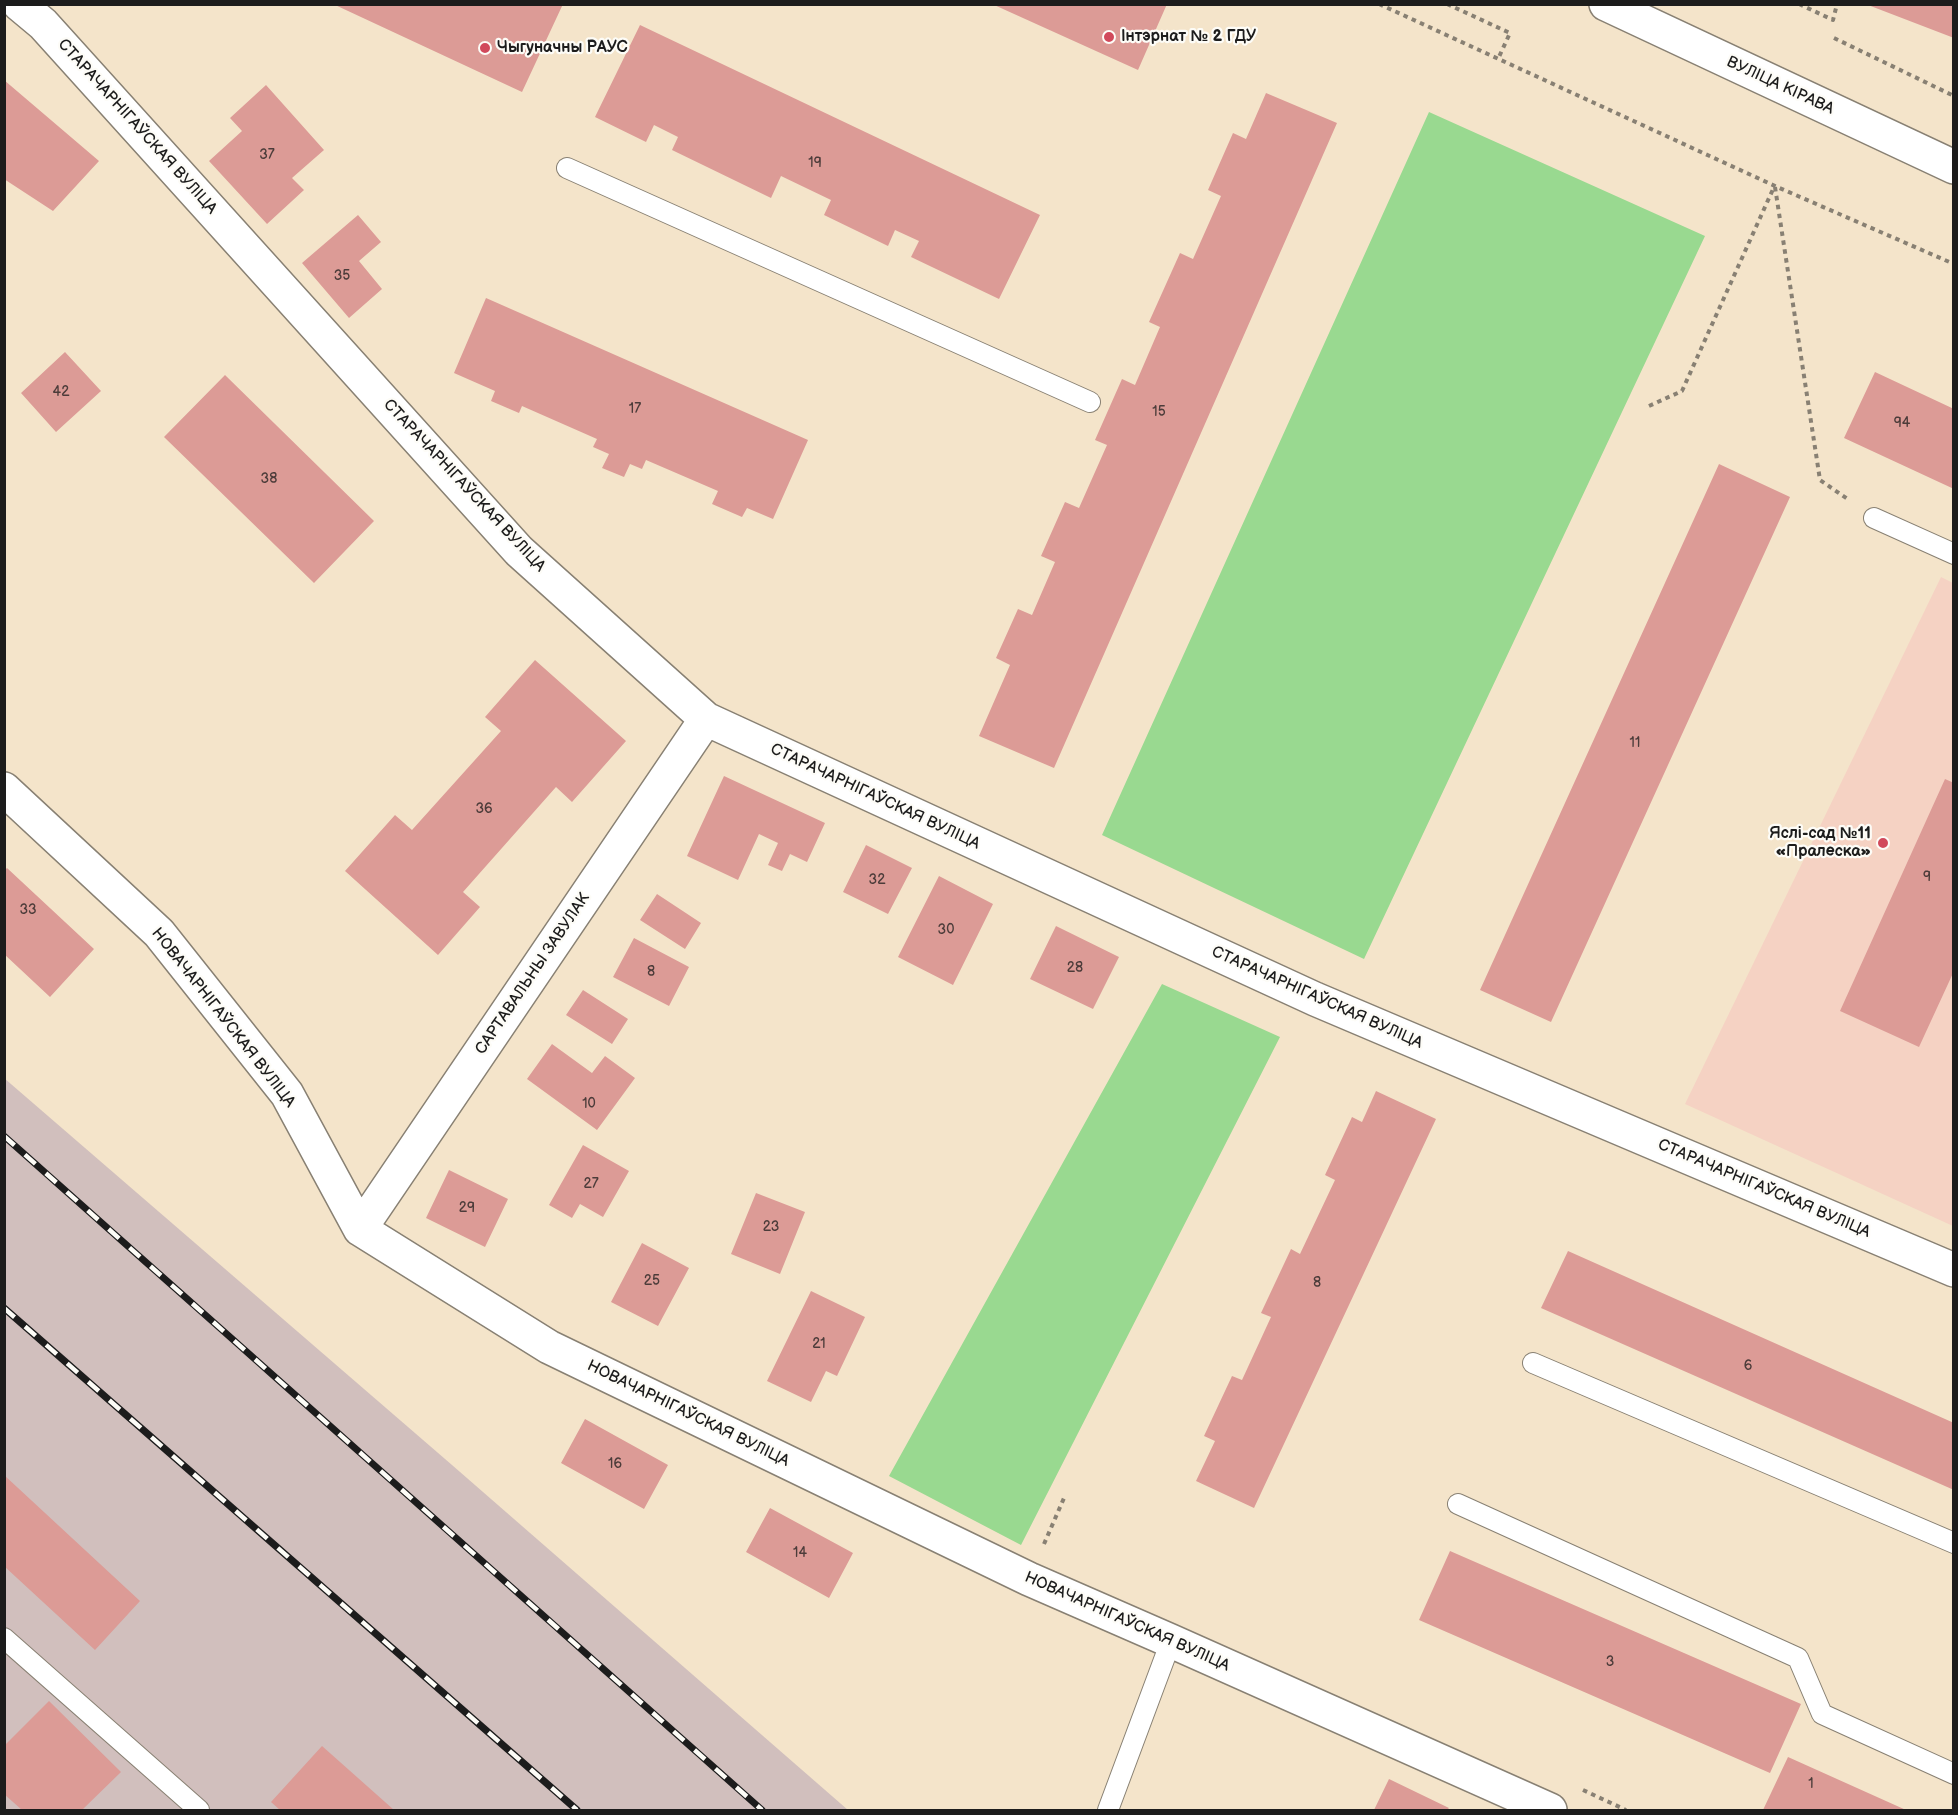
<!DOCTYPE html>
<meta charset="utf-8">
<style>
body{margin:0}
#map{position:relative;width:1958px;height:1815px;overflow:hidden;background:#f4e4ca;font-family:"Balsamiq Sans",sans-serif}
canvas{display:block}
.frame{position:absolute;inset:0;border:6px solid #1c1c1c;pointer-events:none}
</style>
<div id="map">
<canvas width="1958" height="1815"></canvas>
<div class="frame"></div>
</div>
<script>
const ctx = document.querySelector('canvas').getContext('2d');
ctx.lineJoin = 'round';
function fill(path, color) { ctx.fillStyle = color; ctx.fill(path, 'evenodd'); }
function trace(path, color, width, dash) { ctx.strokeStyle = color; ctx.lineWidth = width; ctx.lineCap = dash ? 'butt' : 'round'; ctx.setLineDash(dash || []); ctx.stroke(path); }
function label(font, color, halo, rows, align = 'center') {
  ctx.font = font + ' "Balsamiq Sans",sans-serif'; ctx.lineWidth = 4.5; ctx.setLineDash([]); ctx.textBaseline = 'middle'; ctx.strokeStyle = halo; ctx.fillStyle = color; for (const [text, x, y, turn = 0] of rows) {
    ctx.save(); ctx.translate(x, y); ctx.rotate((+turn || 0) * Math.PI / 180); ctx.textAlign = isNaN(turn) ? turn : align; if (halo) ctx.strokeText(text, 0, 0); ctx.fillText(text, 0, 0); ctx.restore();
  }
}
fill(new Path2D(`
 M1941,577L1953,583V1226L1685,1104Z`), '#f5d2c3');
fill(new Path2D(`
 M4,1078L452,1465L848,1810H5Z`), '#d1bfbd');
fill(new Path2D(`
 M1429,112L1705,236L1364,959L1102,835Z
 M1162,984L1280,1037L1021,1545L889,1476Z`), '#99d990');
fill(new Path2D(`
 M333,4H563L522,92Z
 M992,4H1167L1138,70Z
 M1868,4H1954V38L1868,5Z
 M640,25L1040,215L999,299L911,257L919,241L895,230L888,246L824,215L831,200L781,176L771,198L672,150L678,137L654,125L646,142L595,117Z
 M4,80L99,161L53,211L4,179Z
 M266,85L324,150L292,178L304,190L267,224L209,161L242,131L230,118Z
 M1266,93L1337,123L1054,768L979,736L1010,665L996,658L1018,609L1032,615L1055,562L1041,556L1065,502L1079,508L1107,445L1095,440L1122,379L1135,385L1160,327L1149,322L1180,253L1193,259L1221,196L1208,190L1233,133L1246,139Z
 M358,215L381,242L359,261L382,289L349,318L302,263Z
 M486,298L808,440L773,519L747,508L742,517L712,504L718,491L646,460L642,469L630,464L624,477L602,468L609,454L593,447L597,439L522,406L519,413L491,401L495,391L454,373Z
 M65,352L101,391L56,432L21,393Z
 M1875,372L1954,409V489L1844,438Z
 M225,375L374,521L314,583L164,437Z
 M1719,464L1790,497L1551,1022L1480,990Z
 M535,660L626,741L572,802L556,787L463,892L480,907L438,955L345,871L395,815L412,830L501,731L485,717Z
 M724,776L825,823L807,862L790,854L782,871L768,865L778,843L759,834L738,880L687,856Z
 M1945,779L1954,783V971L1919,1047L1840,1011Z
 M866,845L912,868L888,914L843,892Z
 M7,868L94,949L50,997L4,954V871Z
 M939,876L993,904L953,985L898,957Z
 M657,894L701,923L685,949L640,920Z
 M1056,926L1119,957L1093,1009L1030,979Z
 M634,938L689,967L669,1006L613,977Z
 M583,990L628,1019L612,1044L566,1015Z
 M552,1044L592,1073L605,1056L635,1078L597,1130L527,1079Z
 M1376,1091L1436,1119L1254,1508L1196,1481L1215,1441L1204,1436L1232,1376L1242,1380L1271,1317L1261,1313L1291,1249L1300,1254L1335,1180L1325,1175L1352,1117L1362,1122Z
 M583,1145L629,1171L603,1217L580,1204L572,1218L549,1205Z
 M449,1170L508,1199L485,1247L426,1218Z
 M756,1193L805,1212L780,1274L731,1254Z
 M642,1243L689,1268L658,1326L611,1302Z
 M1568,1251L1954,1423V1490L1541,1308Z
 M811,1291L865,1317L837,1376L826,1371L811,1402L767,1381Z
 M585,1419L668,1465L644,1509L561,1463Z
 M4,1475L140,1601L95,1650L4,1566Z
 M770,1508L853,1553L829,1598L746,1552Z
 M1450,1551L1801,1704L1770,1773L1419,1620Z
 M49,1701L121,1772L82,1810H22L4,1794V1746Z
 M322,1746L394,1810H280L271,1802Z
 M1788,1757L1906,1810H1763Z
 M1389,1779L1449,1808L1447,1810H1374Z`), '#dc9b96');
const lane = new Path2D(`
 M567,168L1090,402
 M1874,518L1954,554
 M1533,1363L1954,1543
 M1458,1504L1798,1658L1822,1714L1954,1774
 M4,1638L199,1810
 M1108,1810L1171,1641`);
const street = new Path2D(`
 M19,4L43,24L519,551L706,719L1315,999L1954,1270
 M4,789L159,933L287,1094L360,1229L549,1347L1029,1579L1171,1641L1550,1810
 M360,1229L706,719`);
const primary = new Path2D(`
 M1606,4L1954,167`);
trace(lane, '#888073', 22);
trace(street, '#888073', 36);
trace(primary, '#888073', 36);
trace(new Path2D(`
 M1379,4L1775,186L1954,264
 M1447,4L1510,33L1498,59
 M1799,4L1833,20L1837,4
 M1834,38L1954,96
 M1775,187L1820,480L1849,500
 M1649,406L1682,391L1774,187
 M1044,1544L1064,1498
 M1583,1790L1626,1810`), '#888073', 4, [4.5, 4.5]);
trace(lane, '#fff', 20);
trace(street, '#fff', 33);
trace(primary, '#fff', 33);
const rail = new Path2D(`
 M4,1136L762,1810
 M4,1308L577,1810`);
trace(rail, '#1c1c1c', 7);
trace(rail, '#fdfcf7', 4.5, [14]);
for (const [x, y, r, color] of [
 [1109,37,6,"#d1495b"],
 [485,48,6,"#d1495b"],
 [1883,843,6,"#d1495b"]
]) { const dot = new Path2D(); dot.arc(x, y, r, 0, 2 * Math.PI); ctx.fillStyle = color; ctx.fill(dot); trace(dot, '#fdfcf7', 2); }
label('14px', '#4c3c3a', null, [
 ["37",267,155],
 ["19",815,163],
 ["35",342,276],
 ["42",61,392],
 ["17",635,409],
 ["15",1159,412],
 ["94",1902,423],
 ["38",269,479],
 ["11",1635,743],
 ["36",484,809],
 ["9",1927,877],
 ["32",877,880],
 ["33",28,910],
 ["30",946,930],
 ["28",1075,968],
 ["8",651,972],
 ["10",589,1104],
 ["27",591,1184],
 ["29",467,1208],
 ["23",771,1227],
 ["25",652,1281],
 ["8",1317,1283],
 ["21",819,1344],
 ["6",1748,1366],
 ["16",615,1464],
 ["14",800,1553],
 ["3",1610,1662],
 ["1",1811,1784]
]);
label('bold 16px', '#1c1c1c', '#fdfcf7', [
 ["Інтэрнат № 2 ГДУ",1121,37],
 ["Чыгуначны РАУС",497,48],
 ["Яслі-сад №11",1871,834,"right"],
 ["«Пралеска»",1871,852,"right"]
], 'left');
label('16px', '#1c1c1c', '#fdfcf7', [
 ["ВУЛІЦА КІРАВА",1780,86,25],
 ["СТАРАЧАРНІГАЎСКАЯ ВУЛІЦА",137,127,48],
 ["СТАРАЧАРНІГАЎСКАЯ ВУЛІЦА",464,486,47],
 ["СТАРАЧАРНІГАЎСКАЯ ВУЛІЦА",875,797,25],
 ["САРТАВАЛЬНЫ ЗАВУЛАК",533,974,-56],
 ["СТАРАЧАРНІГАЎСКАЯ ВУЛІЦА",1317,998,24],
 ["НОВАЧАРНІГАЎСКАЯ ВУЛІЦА",223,1018,52],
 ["СТАРАЧАРНІГАЎСКАЯ ВУЛІЦА",1764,1189,23],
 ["НОВАЧАРНІГАЎСКАЯ ВУЛІЦА",688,1414,26],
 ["НОВАЧАРНІГАЎСКАЯ ВУЛІЦА",1127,1622,24]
]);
</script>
